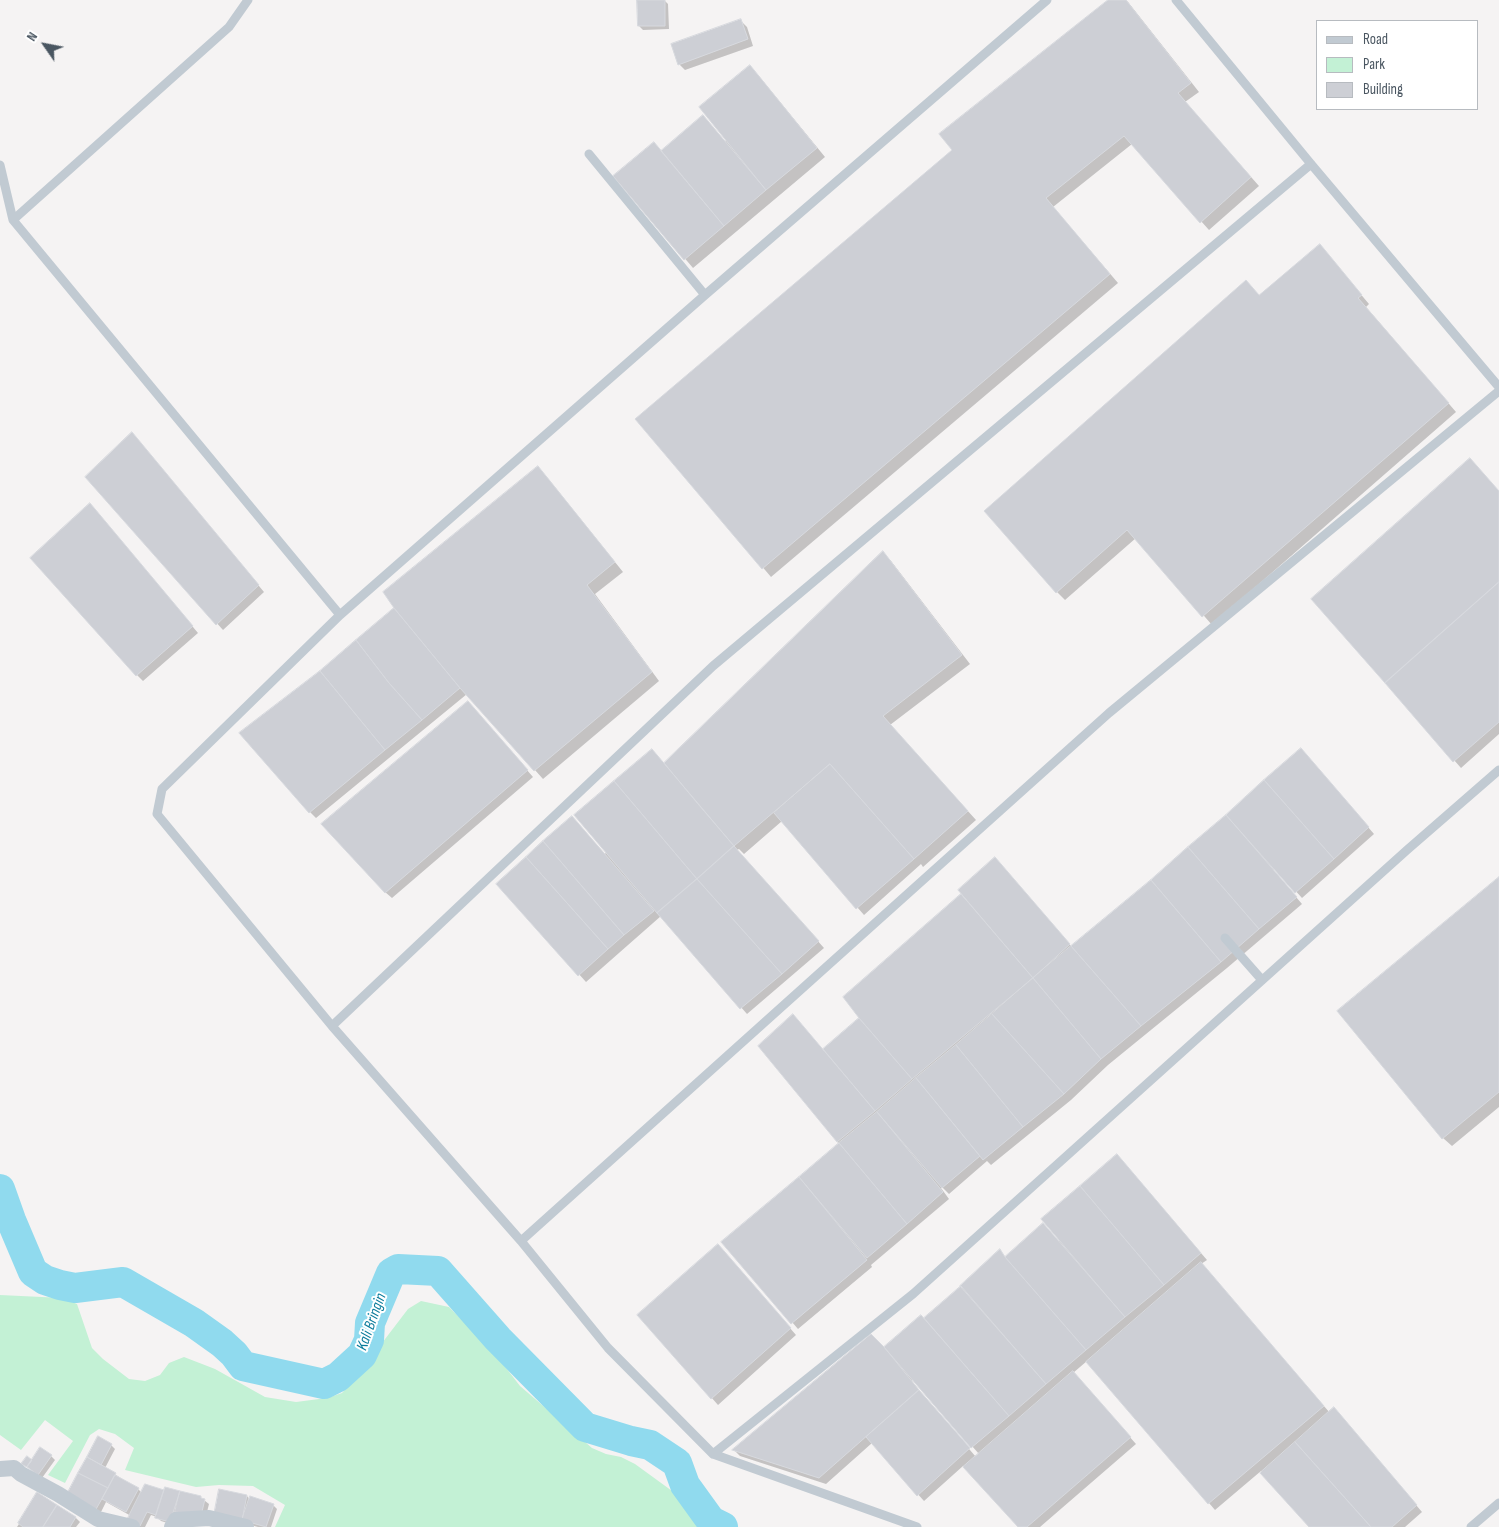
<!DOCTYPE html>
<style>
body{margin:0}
#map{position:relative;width:1499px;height:1527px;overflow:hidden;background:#f5f3f3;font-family:"Sofia Sans Condensed",sans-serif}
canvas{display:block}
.legend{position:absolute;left:1316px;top:20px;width:162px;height:90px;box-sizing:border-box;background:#fff;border:1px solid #b7bbc0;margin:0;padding:6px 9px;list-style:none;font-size:15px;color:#4a5661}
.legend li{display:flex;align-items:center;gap:10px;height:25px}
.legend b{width:25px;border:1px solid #b7bbc0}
.north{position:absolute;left:20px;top:20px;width:50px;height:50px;-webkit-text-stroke:4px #fff;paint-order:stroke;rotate:303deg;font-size:14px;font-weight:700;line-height:20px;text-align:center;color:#4a5661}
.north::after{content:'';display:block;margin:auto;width:18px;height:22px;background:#4a5661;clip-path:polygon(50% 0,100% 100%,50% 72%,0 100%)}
</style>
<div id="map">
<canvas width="1499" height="1527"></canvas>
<ul class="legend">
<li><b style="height:6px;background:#c1cad2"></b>Road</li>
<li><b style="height:14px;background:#c3f1d5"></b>Park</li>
<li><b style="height:14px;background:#cdcfd5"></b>Building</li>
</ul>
<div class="north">N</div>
</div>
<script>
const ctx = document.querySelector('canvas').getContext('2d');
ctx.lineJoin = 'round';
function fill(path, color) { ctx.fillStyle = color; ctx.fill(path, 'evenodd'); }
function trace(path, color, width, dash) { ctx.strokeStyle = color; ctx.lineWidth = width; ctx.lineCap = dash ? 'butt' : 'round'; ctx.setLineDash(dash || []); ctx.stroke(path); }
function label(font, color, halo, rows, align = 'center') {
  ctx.font = font + ' "Sofia Sans Condensed",sans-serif'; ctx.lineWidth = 4; ctx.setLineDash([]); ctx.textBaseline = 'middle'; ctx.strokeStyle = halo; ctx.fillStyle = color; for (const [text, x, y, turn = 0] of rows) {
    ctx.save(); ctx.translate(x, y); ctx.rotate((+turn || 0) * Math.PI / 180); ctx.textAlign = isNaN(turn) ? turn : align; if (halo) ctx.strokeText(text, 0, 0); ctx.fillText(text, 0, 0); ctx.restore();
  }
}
fill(new Path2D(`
 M0,1295L63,1298L77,1304L92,1348L103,1359L129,1379L145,1381L160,1375L169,1363L184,1357L215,1369L265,1397L296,1402L327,1398L342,1393L353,1381L408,1309L421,1301L449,1307L496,1355L520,1386L592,1448L606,1454L621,1457L635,1464L679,1496L695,1523L700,1527H275L285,1505L253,1486L219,1485L196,1487L125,1470L134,1448L115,1434L99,1429L90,1435L65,1483L48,1475L73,1441L45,1420L21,1450L0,1435Z`), '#c3f1d5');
fill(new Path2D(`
 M664,0L668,4L669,29L643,30L639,26Z
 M1110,0H1126L1128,2L1199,92L1185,102L1259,186L1209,230L1132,144L1053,207L1118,283L771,577L637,419L954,150Z
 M740,20L747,27L753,46L685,70L679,64Z
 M758,75L825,157L693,268L615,176L662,152L725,142Z
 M1320,246L1369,304L1366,307L1456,412L1212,625L1136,538L1065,600L1057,592L1259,296Z
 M138,440L264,592L223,630L86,477Z
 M546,476L623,572L595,594L659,681L543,779L467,694L316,818L310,812L321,672Z
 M1499,492V734L1461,768L1313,599Z
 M96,511L198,633L143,681L137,675Z
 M883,553L891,561L970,664L890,725L976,820L923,867L921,864L864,915L782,821L744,854L739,849L737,850L824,948L747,1014L661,916L586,982L498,884L578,824L605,854L664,764Z
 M474,709L533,777L392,898L385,892Z
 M1301,749L1374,834L1302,898L1275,868L1273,870L1302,904L1227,968L1108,1065L1071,1100L991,1165L987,1161L949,1194L942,1187L941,1188L949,1199L871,1265L872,1267L798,1329L723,1242L840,1144L837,1142L823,1051L861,1018L967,899L995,858L1072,947L1189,849Z
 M1499,878V1107L1452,1146L1443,1138Z
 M1117,1155L1207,1260L1201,1264L1330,1413L1340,1415L1422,1512L1405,1527H1310L1261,1471L1215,1510L1087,1361L1073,1373L1136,1444L1040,1527H1020L963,1466L924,1501L872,1443L826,1484L740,1456L734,1450L884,1349L921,1316L924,1319L963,1287L1000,1251L1006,1258L1058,1242ZM913,1379L979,1454L976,1457L925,1398L912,1381Z
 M724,1252L796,1335L718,1405L639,1315Z
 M98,1438L111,1445L115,1449L105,1468L138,1489L142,1493L146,1486L165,1492L166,1488L200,1497L209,1504L205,1520L174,1525L161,1521L157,1517L151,1515L145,1527H140L133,1523L131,1516L106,1502L100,1514L67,1496Z
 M51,1456L55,1460L42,1478L30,1469L32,1461Z
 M38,1494L76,1518L80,1522L76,1527H17Z
 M247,1496L250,1500L273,1505L277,1509L271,1527H258L247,1524L220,1519Z`), '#0003');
trace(new Path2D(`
 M0,1189L11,1220L33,1272L45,1280L60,1285L75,1288L123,1282L194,1323L222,1343L234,1354L243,1366L324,1384L338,1377L362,1355L369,1340L370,1323L391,1273L398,1269L438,1271L498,1339L585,1427L631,1441L650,1445L677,1463L685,1485L711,1521L723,1527`), '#90daee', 30);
const building = new Path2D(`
 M637,0H665V26H638Z
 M1108,0H1126L1191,83L1178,93L1251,177L1200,223L1124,136L1046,198L1110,274L762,569L635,419L952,150L939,134Z
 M741,19L748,39L678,65L671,44Z
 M750,65L817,148L766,190L699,107Z
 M703,115L766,190L724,226L661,151Z
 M654,142L724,226L684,260L613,176Z
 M1320,244L1362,295L1358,298L1449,403L1202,617L1127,530L1056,593L984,511L1246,280L1259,295Z
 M132,432L259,585L216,625L85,477Z
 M1470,458L1499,491V582L1385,683L1311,599Z
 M538,466L615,562L587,585L652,672L534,771L460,688L394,608L383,592Z
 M90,503L193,626L136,676L30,558Z
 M883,551L962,655L883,716L968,811L914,859L830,764L734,846L698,804L664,763Z
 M1499,582V722L1453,762L1385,683Z
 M394,608L460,688L422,720L389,683L356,640Z
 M356,640L389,683L422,720L385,750L320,671Z
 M320,671L385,750L309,813L239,733Z
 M468,701L528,770L385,893L321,824Z
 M1301,748L1369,827L1334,859L1264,780Z
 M652,749L734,846L697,879L614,781Z
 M830,764L914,859L856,909L774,813Z
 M1264,780L1334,859L1295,893L1226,815Z
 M614,781L697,879L657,913L574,815Z
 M1226,815L1297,897L1259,929L1188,847Z
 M572,816L654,911L624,935L543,841Z
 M543,841L624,935L608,949L526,857Z
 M734,846L819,941L782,974L697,879Z
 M1188,847L1259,929L1221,962L1151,880Z
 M526,857L608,949L578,976L496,884Z
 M995,857L1070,944L1033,978L958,890Z
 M1499,877V1092L1442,1139L1337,1011Z
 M697,879L782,974L740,1009L657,913Z
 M1151,880L1221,962L1141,1026L1071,946Z
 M961,894L1033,978L912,1079L859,1018L843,997Z
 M1071,946L1141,1026L1101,1059L1033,978Z
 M1033,978L1101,1059L1064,1094L992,1014Z
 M793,1014L875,1111L837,1142L758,1046Z
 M992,1014L1064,1094L1023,1127L956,1045Z
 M859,1018L912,1079L875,1111L823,1049Z
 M956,1045L1023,1127L983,1160L916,1078Z
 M916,1078L980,1156L942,1188L877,1112Z
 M877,1112L943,1192L907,1224L839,1143Z
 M839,1143L907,1224L867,1258L799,1177Z
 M1117,1154L1201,1253L1164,1285L1080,1186Z
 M799,1177L867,1260L791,1324L721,1242Z
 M1080,1186L1164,1285L1125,1317L1041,1219Z
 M1043,1223L1125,1317L1086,1350L1005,1257Z
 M718,1244L791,1328L711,1399L637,1315Z
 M1000,1249L1005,1257L1086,1350L1046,1384L960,1286Z
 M1201,1262L1324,1406L1208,1504L1086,1362Z
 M961,1286L1046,1384L1009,1416L924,1318Z
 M921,1315L1009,1416L971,1448L884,1347Z
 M871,1334L884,1347L919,1390L819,1478L732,1450Z
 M1073,1371L1131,1437L1027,1527H1018L963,1467Z
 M919,1390L970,1448L917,1496L866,1437Z
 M1334,1407L1417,1505L1392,1527H1371L1295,1442Z
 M98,1436L112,1444L101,1465L87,1457Z
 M1295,1442L1371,1527H1309L1260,1473Z
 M40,1447L52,1455L38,1475L27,1467Z
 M27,1456L32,1460L27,1467L21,1464Z
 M87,1457L116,1473L108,1488L78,1473Z
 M78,1473L108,1488L95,1511L66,1496Z
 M115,1475L139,1488L126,1512L102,1499Z
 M145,1484L164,1490L156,1515L147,1512L140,1526L127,1520Z
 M165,1487L180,1491L170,1522L155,1518Z
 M219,1489L247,1495L242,1520L214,1515Z
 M180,1491L201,1496V1498L205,1499L201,1516L175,1512Z
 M37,1492L57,1505L43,1527H23L18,1523Z
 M250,1496L274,1504L266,1527L242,1520Z
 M57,1505L76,1517L70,1527H43Z`);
fill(building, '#cdcfd5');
trace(building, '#d7d9de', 1);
trace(new Path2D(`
 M1047,0L705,295L340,615L162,789L157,814L332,1026L521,1241L608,1348L713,1454L913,1294L1407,850L1499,770
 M1176,0L1311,164L1499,387
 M589,154L705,295
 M0,165L13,220L340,615
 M13,220L229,27L248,0
 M1225,938L1262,980
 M332,1026L713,666L1311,164
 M521,1241L1109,713L1499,391
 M713,1454L917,1527
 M1471,1527L1499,1503`), '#c1cad2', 9);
trace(new Path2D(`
 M0,1469L14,1468L21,1474L58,1494L98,1519L132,1527
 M172,1527L176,1520L209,1518L246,1527`), '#c1cad2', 16);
label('italic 16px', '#0c7c9b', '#fff', [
 ["Kali Bringin",372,1322,-70]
]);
</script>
